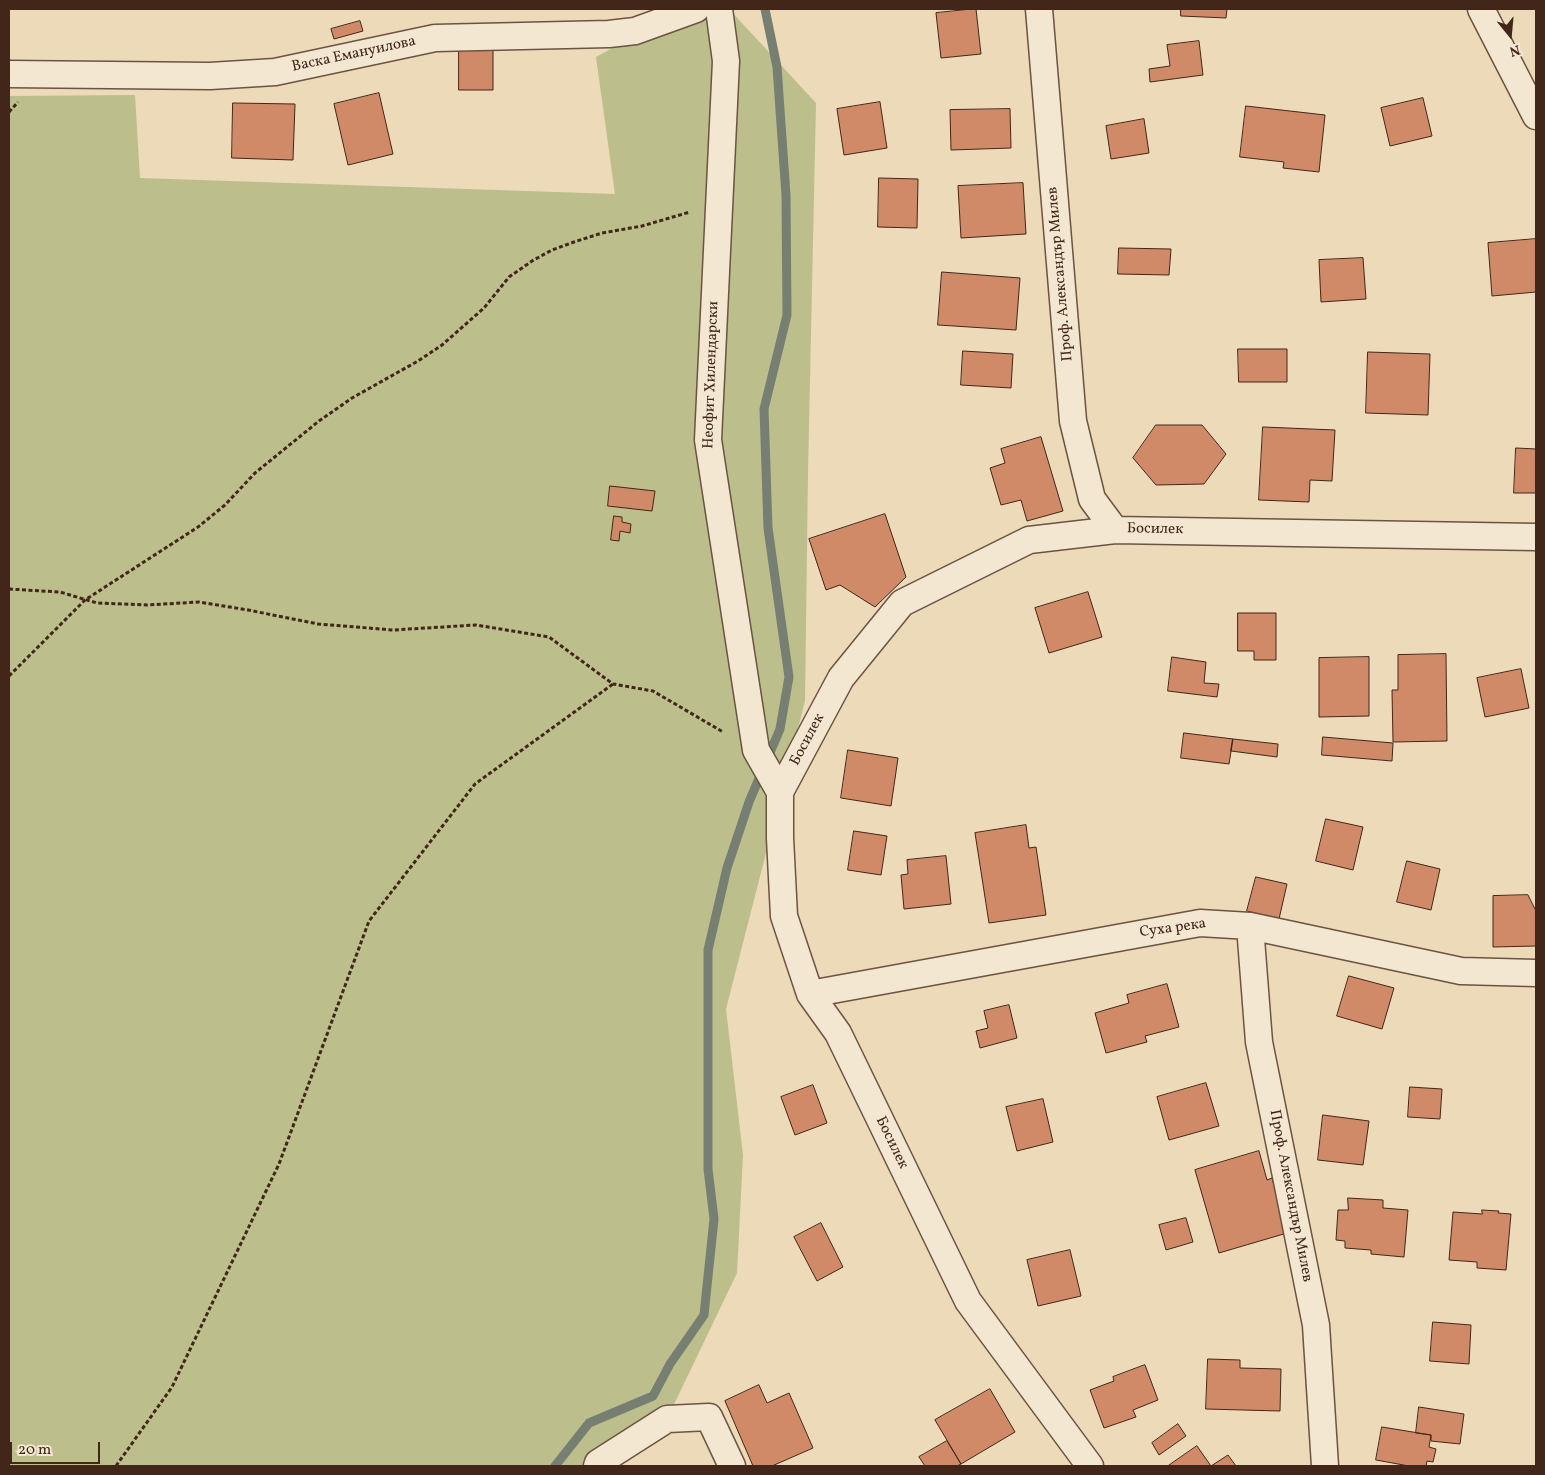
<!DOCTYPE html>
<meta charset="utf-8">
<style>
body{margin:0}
#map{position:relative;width:1545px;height:1475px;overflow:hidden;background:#ecdab9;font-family:Vollkorn,serif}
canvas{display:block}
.frame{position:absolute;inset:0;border:10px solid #42261a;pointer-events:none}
.north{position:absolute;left:1485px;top:10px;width:50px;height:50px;-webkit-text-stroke:4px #f3e7d2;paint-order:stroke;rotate:163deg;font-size:14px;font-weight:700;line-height:20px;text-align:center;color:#42261a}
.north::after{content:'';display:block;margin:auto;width:18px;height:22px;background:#42261a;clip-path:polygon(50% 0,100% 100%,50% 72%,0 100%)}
.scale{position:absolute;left:10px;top:1442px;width:90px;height:22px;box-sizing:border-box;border:2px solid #42261a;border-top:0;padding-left:6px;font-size:15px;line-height:18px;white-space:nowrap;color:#42261a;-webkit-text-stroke:4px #f3e7d2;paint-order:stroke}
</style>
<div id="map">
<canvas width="1545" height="1475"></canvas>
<div class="frame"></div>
<div class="north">N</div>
<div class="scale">20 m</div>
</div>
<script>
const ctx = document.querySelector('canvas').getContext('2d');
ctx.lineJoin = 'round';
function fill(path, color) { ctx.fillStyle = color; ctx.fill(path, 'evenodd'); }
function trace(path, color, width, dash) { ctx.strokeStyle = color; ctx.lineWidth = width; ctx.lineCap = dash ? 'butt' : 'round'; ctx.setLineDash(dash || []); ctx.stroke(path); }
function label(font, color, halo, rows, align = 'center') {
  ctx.font = font + ' Vollkorn,serif'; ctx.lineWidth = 4; ctx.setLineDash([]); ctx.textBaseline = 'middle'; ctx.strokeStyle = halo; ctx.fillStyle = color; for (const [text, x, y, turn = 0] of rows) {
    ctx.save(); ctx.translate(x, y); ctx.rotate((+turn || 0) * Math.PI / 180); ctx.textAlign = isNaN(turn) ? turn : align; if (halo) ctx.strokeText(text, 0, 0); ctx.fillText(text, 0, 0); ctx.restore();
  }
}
fill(new Path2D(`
 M684,9H729L816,103L808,472L805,701L726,1009L743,1155L737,1273L667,1419L597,1466H9V96L135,95L140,178L615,194L596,57Z`), '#bcbe8c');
trace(new Path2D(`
 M555,1466L589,1423L653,1396L670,1364L704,1315L714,1219L708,1169V950L727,868L749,802L780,729L789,677L768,528L764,409L787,315L786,195L777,67L765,9`), '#767f71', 9);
const building = new Path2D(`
 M976,9L981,54L941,58L936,13Z
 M1181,9H1227L1226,18L1181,16Z
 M360,21L363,31L334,39L331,29Z
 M1199,41L1203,75L1150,82L1149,69L1170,66L1167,45Z
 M459,47H493V90H459Z
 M379,93L393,154L348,165L334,104Z
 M1423,98L1432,136L1390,146L1381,108Z
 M880,102L887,148L844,155L837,109Z
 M233,103L295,104L293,160L232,158Z
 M1246,106L1325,115L1319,172L1283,168L1284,162L1240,157Z
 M1010,109L1011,148L951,150L950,110Z
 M1144,119L1149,153L1111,159L1106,126Z
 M879,178L918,179L917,228L878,227Z
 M1023,183L1026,234L961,238L958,186Z
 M1536,239V292L1492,296L1488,243Z
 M1119,248L1171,249L1169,275L1118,274Z
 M1363,258L1366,299L1321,302L1319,260Z
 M942,272L1020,278L1016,330L938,325Z
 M1238,349H1287V382H1239Z
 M963,351L1013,354L1011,388L961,385Z
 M1368,352L1430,354L1428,415L1366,413Z
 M1156,425H1202L1226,454L1204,484L1156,485L1133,458Z
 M1263,427L1335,430L1332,481L1310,480L1309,502L1259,500Z
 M1041,437L1063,511L1027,521L1021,500L1001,505L990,468L1005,463L1001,449Z
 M1516,448L1536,449V493H1514Z
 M610,486L655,491L652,511L608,506Z
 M885,514L906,577L875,607L840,585L826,590L809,539Z
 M614,516L622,517V522L631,524L630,533L620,531L619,541L611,540Z
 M1088,592L1102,637L1049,653L1035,608Z
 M1238,613H1276V660H1254V651H1238Z
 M1446,654L1447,741L1393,742L1392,690H1398V655Z
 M1172,657L1206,662L1204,683L1219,684L1217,697L1168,691Z
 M1369,657V716L1319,717V658Z
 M1521,669L1529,708L1485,717L1477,678Z
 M1184,733L1233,739L1229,764L1181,758Z
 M1323,737L1393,743L1392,761L1322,755Z
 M1233,739L1278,744L1277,757L1231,751Z
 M848,750L898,758L891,806L841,798Z
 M1326,819L1363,827L1353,870L1316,861Z
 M1026,825L1029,848L1036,847L1046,915L989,923L975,833Z
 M854,831L887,836L881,875L848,870Z
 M946,856L951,904L904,909L901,875L908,874L907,860Z
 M1407,861L1440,869L1431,910L1397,902Z
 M1256,877L1287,884L1279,919L1247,911Z
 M1528,895L1536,911V946L1493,947V896Z
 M1349,976L1394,988L1382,1029L1337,1016Z
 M1167,984L1179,1027L1145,1036L1147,1042L1106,1053L1095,1013L1129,1003L1127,995Z
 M1009,1005L1017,1038L980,1048L976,1031L988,1028L984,1011Z
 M1206,1083L1219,1126L1169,1140L1157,1097Z
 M813,1085L827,1123L795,1135L781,1097Z
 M1410,1087L1442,1089L1440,1119L1408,1117Z
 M1043,1099L1053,1142L1017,1151L1006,1107Z
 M1323,1115L1369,1121L1363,1165L1318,1160Z
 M1259,1151L1267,1180L1272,1178L1287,1233L1219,1253L1195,1170Z
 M1348,1198L1383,1200V1208L1408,1210L1404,1257L1371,1254V1250L1345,1248V1241L1336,1240L1338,1210H1348Z
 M1482,1210L1499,1211L1498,1213L1511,1214L1506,1270L1477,1268V1262L1449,1260L1453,1212L1482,1214Z
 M1186,1218L1193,1242L1166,1250L1159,1225Z
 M821,1223L843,1267L817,1281L794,1237Z
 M1070,1250L1081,1296L1038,1306L1027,1260Z
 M1433,1322L1471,1325L1469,1364L1430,1361Z
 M1208,1359L1240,1360V1368L1281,1369L1280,1411L1206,1409Z
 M1145,1365L1158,1400L1133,1410L1136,1417L1104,1428L1090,1390L1114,1381L1113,1377Z
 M759,1385L767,1403L789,1393L813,1448L772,1466H753L725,1401Z
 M990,1389L1015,1432L961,1464L935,1420Z
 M1419,1407L1464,1414L1460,1444L1431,1441V1435L1416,1433Z
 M1178,1424L1186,1436L1159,1455L1152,1443Z
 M1382,1427L1431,1435L1429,1447L1436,1449L1433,1462L1427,1461L1426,1466H1409L1376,1460Z
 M947,1441L961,1464L957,1466H925L919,1457Z
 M1197,1446L1211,1466L1228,1455L1236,1466H1168Z`);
fill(building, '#d08a68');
trace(building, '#42261a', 1);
const street = new Path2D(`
 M719,9L726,61L708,440L756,750L780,792
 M1039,9L1073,421L1092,499L1115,530
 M1481,9L1536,116
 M9,74L210,76L275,72L435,38L609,34L635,31L696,9
 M1250,926L1259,1042L1316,1325L1325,1466
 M810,994L1200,923L1250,926L1461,971L1536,973
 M597,1466L598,1463L667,1419L709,1417L732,1466
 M1090,1466L968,1301L838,1033L810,994L784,916L780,838V792L841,678L902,603L1029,540L1115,530L1536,537`);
trace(street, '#6c5342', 29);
trace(new Path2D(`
 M9,112L18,102
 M9,589L60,592L97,603L147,605L199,602L248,610L318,624L393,630L476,625L549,637L613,684L653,691L723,732
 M9,676L85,600L198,527L225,505L255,473L319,421L352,398L418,361L442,345L484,308L509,277L532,261L552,250L574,242L602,233L642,226L690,212
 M116,1466L172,1387L279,1164L369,921L475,784L613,684`), '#42261a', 3, [4, 2.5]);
trace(street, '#f3e7d2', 26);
label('15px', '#42261a', '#f3e7d2', [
 ["Васка Емануилова",354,55,-12],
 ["Проф. Александър Милев",1061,274,-95],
 ["Неофит Хилендарски",712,375,-88],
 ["Босилек",1155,530,1],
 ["Босилек",808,740,-62],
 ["Суха река",1173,929,-8],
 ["Босилек",891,1143,64],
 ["Проф. Александър Милев",1290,1196,79]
]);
</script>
